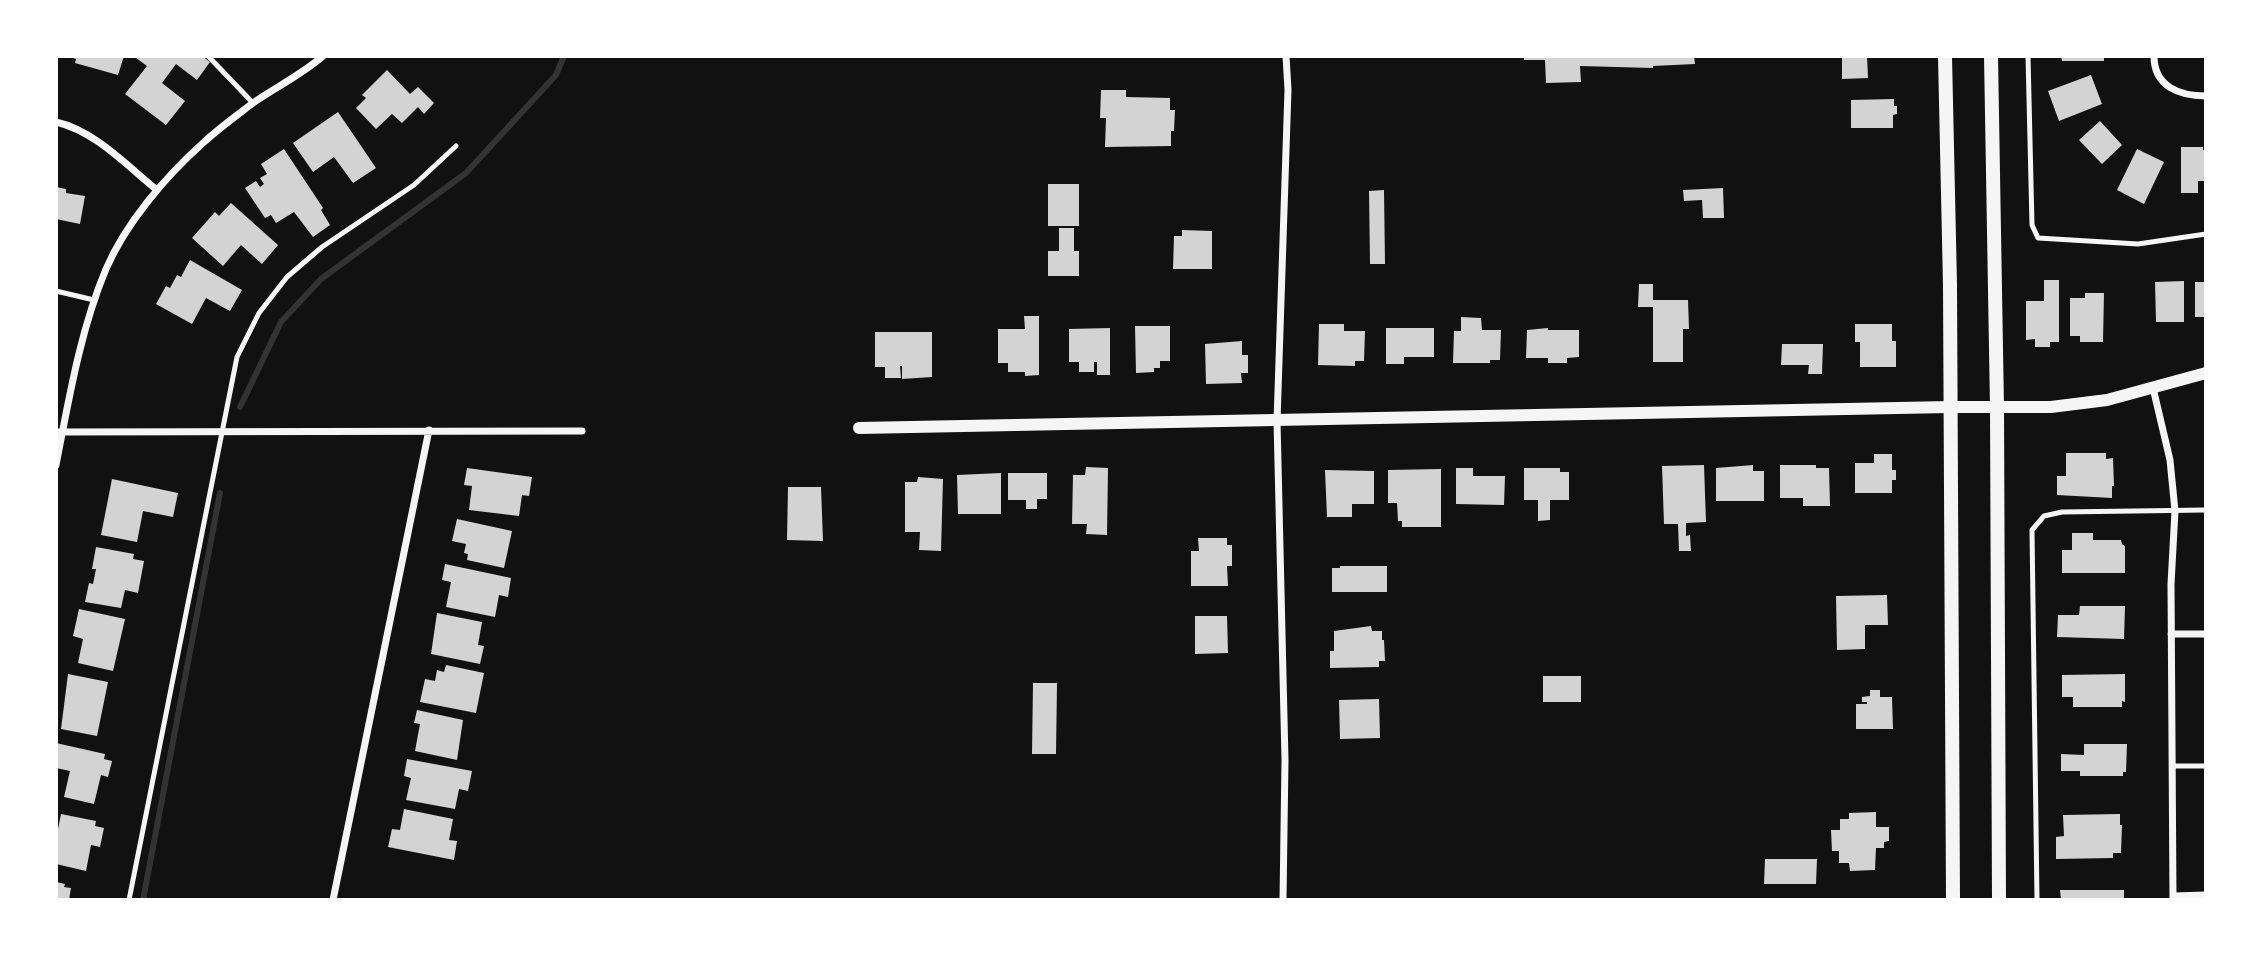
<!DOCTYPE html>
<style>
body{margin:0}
#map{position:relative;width:2262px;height:956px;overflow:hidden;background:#111;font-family:"DM Sans",sans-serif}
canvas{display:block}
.frame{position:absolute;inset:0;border:58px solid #fff;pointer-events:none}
</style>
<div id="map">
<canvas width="2262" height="956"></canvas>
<div class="frame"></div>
</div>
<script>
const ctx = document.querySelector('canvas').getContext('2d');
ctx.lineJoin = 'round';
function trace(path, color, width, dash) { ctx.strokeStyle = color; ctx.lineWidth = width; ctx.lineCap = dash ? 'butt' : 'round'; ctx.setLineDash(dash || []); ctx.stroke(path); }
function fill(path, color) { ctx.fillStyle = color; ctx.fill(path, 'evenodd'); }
trace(new Path2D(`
 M240,407L281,322L321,279L466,173L556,75L564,56
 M143,900L220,493`), '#333', 6);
fill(new Path2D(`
 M67,56H124L118,75L75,63L76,59Z
 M138,56H202L210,62L197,80L176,64L162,83L185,101L166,125L125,94L147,66L136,58Z
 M1524,56H1694L1695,64L1653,66V68L1580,66L1581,82L1546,83L1545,60H1524Z
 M1842,56H1867L1868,78L1842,79Z
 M2061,56H2104V61H2062Z
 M387,70L410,94L418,87L434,103L424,114L418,107L402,123L392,114L376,129L356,108L366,98L362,95Z
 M2091,75L2102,104L2059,121L2048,91Z
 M1101,90H1126V97L1170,98V110H1175L1174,131H1171V146L1105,147L1106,118H1100Z
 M1894,99V106H1897V114L1893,115V128H1851V100Z
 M338,112L376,168L353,183L334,157L313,172L293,143Z
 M2100,121L2122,145L2102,164L2079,140Z
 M2181,147H2203V150H2206V181H2198V193H2181Z
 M284,149L323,208L321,210L330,225L313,237L294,212L276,223L271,215L265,218L245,188L256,181L260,187L264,184L260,178L267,174L261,164Z
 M2137,149L2164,162L2144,204L2117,190Z
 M1048,184H1079V226H1048Z
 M56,187L66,189V193L85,196L80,224L56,219Z
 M1723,188L1724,218H1703L1702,200L1684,201L1683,190Z
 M1384,190L1385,264H1370L1369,191Z
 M231,203L278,245L262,264L241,245L223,266L192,238L215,212L219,216Z
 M1059,228H1074V251H1079V276H1048V251H1059Z
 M1182,230L1212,231V269H1173L1174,236H1182Z
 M190,260L242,290L230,311L206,298L192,324L156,304L166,286L170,288L177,275L181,277Z
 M2044,280H2059V342H2050V347H2035V339L2026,340V301H2044Z
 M2184,281V322H2156L2155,282Z
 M2195,282H2206V317H2195Z
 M1639,284H1653V300H1688L1689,329H1683V362H1653V307H1638Z
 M2085,293H2104L2103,342H2080V336H2070V298H2085Z
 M1024,316H1039V375L1025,376V372H1008V363H998V329H1025Z
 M1461,317L1481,318L1482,330H1501L1500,360H1490V363H1453L1454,331H1461Z
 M1319,324H1344V331H1365L1364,361H1355V366L1318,365Z
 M1855,324H1892V341H1896V367H1860V342H1855Z
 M1135,326H1170V361H1160V368H1154V372L1136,373Z
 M1110,328V375H1097V362H1094V372H1079V362H1069V329Z
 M1386,328H1434V357H1404V364H1386Z
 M1548,328V330H1579V357L1567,358V363H1548V358H1526L1527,330Z
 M875,332H932V377L902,379V366H900L901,378H885V367H875Z
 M1242,341V355H1248V373H1241L1242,383L1206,384L1205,344Z
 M1782,344H1823L1822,374H1808L1809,365H1781Z
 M2066,453H2106V459L2113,458L2114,486H2112V498L2057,495V476H2066Z
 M1874,454H1892V470H1896V480H1892V493H1855V463H1874Z
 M1704,465L1706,522L1686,523V536L1690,535L1691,551H1679L1678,524H1664L1662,466Z
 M1753,465V471H1764V501H1716V468Z
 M1780,465H1816V468H1829L1830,506H1803V498H1780Z
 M1086,467L1108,468L1107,535L1086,534L1087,524H1072L1073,475H1085Z
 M467,468L532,477L529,496L522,495L519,516L469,510L472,486L464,485Z
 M1456,468H1473V476H1505L1504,505L1456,504Z
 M1524,468H1560V472H1569V500H1550V520L1538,521V500H1524Z
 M1441,469V527H1402V521H1398L1397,503H1388V470Z
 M1325,470L1374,471V504H1352V517H1327Z
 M1001,473V514H958L957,475Z
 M1008,473H1047V499H1037V509H1026V500H1008Z
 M918,477L943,479L941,551L919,550L920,532H905V482H917Z
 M112,479L178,493L173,517L143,511L137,542L101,535Z
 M788,487H821L823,541L787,540Z
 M457,519L512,531L504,568L467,560L468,554L464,553L466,544L452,541Z
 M2072,533H2093V540H2121L2122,544L2125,546V573H2062V550H2072Z
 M1198,538H1227V545H1232V566H1227L1228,586H1191V551H1199Z
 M96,547L134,554L133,559L144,561L138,593L125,590L121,608L85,602L89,583L93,584L96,569H92Z
 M445,564L511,578L508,597L499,595L495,617L446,607L451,582L442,580Z
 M1340,566H1387V592H1332V568H1340Z
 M1887,595L1888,625H1865V649L1837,650L1836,596Z
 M2080,606H2125L2124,639L2057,637L2058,615H2079Z
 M79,609L125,619L113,671L78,663L83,639L73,636Z
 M437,613L482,622L478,645L484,646L480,664L431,654Z
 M1195,616H1227L1228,653L1195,654Z
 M1371,626L1372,631H1382V640H1384L1385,661H1379V667L1330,668V651H1334V631Z
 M446,665L484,673L476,713L420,702L425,679L435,681L437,670L444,672Z
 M68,674L108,682L97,736L61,729Z
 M2125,674V702L2122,701V707H2073V697H2062V675Z
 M1543,676H1581V702H1543Z
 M1033,683H1057L1056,754H1032Z
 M1870,690H1880V697H1892L1893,729H1856V704H1867V702H1862V697L1870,696Z
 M1379,699L1380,738L1340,739L1339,700Z
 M417,710L463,720L457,760L415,751L420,724L414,723Z
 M56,743L105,754L104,759L112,761L108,777L101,775L94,804L64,797L70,771L56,768Z
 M2084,744H2127L2126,772H2123V776H2080V771H2061V754L2084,755Z
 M407,759L472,771L468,791L459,789L455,809L406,800L411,778L404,776Z
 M404,809L453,819L449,840L457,841L454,860L388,847L392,829L400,830Z
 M1876,812V827H1889V841L1884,842V848H1876L1875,870L1850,871L1849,863H1839V851H1832L1831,830H1840V819H1849V813Z
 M61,814L96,821L95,826L104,828L100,847L91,845L86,871L56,864V839Z
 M2120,814V825H2122L2121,853H2113V858L2056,859V837L2064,836L2063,815Z
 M1765,859H1817L1816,884H1764Z
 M56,882L65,884L64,887L71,888L69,900H56Z
 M2060,890H2124V900H2061Z`), '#d3d3d3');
trace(new Path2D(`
 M208,56L253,103
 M2028,56L2032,225L2038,238L2138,244L2206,234
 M56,291L94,300
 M2172,766H2206
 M129,900L237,357L259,313L287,277L322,247L414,185L456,146
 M2037,900L2032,530L2044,516L2062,512L2206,510`), '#f5f5f5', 5);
trace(new Path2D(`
 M2154,56C2154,87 2180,96 2206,96
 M56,122C95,131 126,165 157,190
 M2153,388L2170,460L2175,511L2171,584L2173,900
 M56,432L582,431
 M56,465C69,399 80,331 106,269C126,223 165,177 203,143C218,129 236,116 253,103C276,87 301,75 323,56
 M2171,634H2206
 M2173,896L2206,895
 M333,900L429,430
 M1283,900L1285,760L1277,421L1288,90L1286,56`), '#f5f5f5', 7);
trace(new Path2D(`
 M859,428L1950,407H2051L2107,400L2206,373`), '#f5f5f5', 12);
trace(new Path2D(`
 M1945,56L1950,285L1953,900
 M1991,56L1997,407L1999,900`), '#f5f5f5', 14);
</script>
